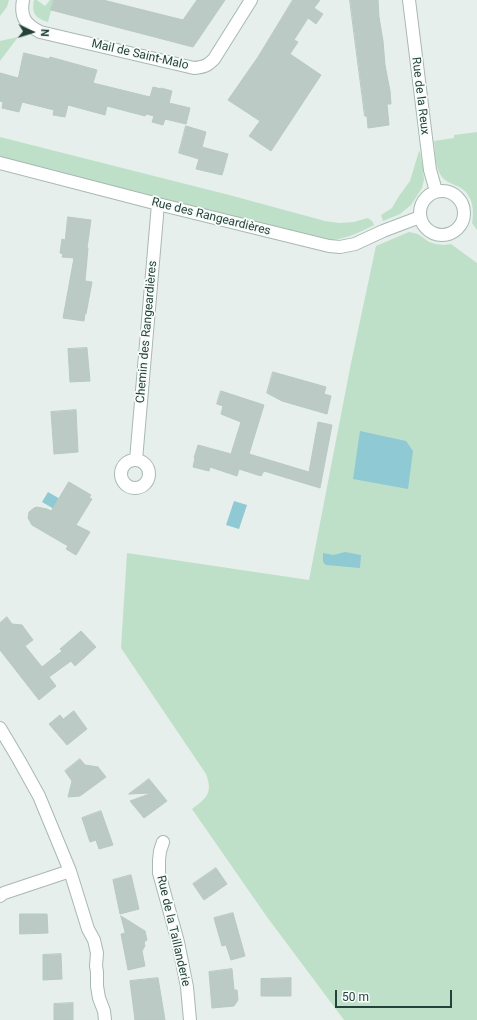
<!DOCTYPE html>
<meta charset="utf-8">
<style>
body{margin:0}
#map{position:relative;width:477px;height:1020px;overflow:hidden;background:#e6efeb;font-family:Roboto,sans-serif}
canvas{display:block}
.north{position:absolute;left:12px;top:12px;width:40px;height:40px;-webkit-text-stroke:3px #f7fbf9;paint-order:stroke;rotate:94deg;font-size:11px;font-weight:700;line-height:16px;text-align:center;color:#24423a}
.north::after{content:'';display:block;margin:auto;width:14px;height:18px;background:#24423a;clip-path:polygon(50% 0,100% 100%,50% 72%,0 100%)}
.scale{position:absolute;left:335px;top:990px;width:117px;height:18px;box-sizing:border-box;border:2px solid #24423a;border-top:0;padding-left:5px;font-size:12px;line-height:14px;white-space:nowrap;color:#24423a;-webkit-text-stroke:3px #f7fbf9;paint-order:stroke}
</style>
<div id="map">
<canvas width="477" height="1020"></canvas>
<div class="north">N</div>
<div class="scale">50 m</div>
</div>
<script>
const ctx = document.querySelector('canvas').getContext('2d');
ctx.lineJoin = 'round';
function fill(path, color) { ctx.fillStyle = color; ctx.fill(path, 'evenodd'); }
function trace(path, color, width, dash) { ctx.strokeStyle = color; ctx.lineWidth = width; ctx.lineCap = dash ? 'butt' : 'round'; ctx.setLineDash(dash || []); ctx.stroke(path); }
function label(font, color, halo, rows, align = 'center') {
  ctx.font = font + ' Roboto,sans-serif'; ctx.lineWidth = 3.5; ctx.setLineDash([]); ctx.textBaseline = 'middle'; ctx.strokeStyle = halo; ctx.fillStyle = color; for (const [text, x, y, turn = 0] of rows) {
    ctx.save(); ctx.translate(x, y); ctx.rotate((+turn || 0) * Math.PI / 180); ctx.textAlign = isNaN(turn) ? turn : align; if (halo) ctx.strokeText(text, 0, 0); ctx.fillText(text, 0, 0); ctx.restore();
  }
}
fill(new Path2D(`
 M0,0H9L7,7L0,16Z
 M34,0H37L45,6L50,0H54L48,22C36,18 31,14 34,0Z
 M18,37L0,61V41Z
 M477,132V230L472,223C475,209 472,192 457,186C450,183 444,181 440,174C435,165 435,151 434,141L454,138V135Z
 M0,137L233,196L325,221L339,223L354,222L368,218L372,221L374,225C358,233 345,240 327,240L0,157Z
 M419,151L420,152L423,168L424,180L422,188L411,205L400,214L383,221L381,215L392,208L399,196L410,181Z
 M409,232L418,234L429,242L436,244L444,245L451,244L477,263V1020H344L267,917L192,809C207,798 213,793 206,774L121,648L127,553L309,580L351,363L376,246Z`), '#bfe0c8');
fill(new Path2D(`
 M360,431L406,441L413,451L408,489L353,479Z
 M48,492L67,503L61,513L42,502Z
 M234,501L247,505L239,529L226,525Z
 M345,552L361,555L360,568L326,565C322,563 323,558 323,553L333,555Z`), '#8ec9d4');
const building = new Path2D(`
 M54,0H103L183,20L197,0H225L193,47L51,10Z
 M293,0H320L314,8L323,14L316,24L308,18L294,40L298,42L290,54L321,75L271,151L249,136L260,121L228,100L258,57Z
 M350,0H378L379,17L383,41L385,65L390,91L391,104H387L389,125L368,128L367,116H365Z
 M24,53L49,59L50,57L97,70L93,83L150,97L153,87L161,89V88L172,91L169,103L190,108L186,124L165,119L163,125L152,122L154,116L146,114L145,116L107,106L105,115L68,105L65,117L53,115L54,110L22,102L19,112L2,108L3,102L0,101V73L18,78Z
 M186,126L206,132L202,147L228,154L222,175L196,169L199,159L179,153Z
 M68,217L91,220L87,248H88L85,281L92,282L86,314L85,313L84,321L63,318L74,258L62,257L63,254L60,253L62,239L65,240Z
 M87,348L90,381L70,382L68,349Z
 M273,372L326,387L324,394L331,396L327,414L282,401L267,393Z
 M221,391L264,405L249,454L309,472L318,422L332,425L320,488L264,471L261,476L239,469L237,476L210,467L209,471L193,467L195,458H194L198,445L231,454L241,422L221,414L223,406L217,404Z
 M76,410L78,452L54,454L51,412Z
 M69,482L91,495L89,498L92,499L76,525L90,532L76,555L66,549L68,546L32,525L28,518L29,512L34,508L37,507L47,509L51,511Z
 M7,617L12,624L22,625L33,640L25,646L42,667L62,651L60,649L81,631L96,647L75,666L71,661L49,677L56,686L39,700L0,650V623Z
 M74,711L87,729L67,745L49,724L60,715L63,719Z
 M80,759L85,765L98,767L106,777L80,796L68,797L72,781L65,771Z
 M149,779L167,801L144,818L130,801L152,793L129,794Z
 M101,811L113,845L99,849L96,840L90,842L82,818Z
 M216,868L227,884L204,900L193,884Z
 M131,875L139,909L120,914L113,880Z
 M233,913L245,956L231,960L226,945L222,946L214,918Z
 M20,914H47L48,933L20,934Z
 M121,916L145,931L147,940L144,942L145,946L142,951L145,966L128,970L121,934L125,933Z
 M61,954L62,979L43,980V955Z
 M232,969L234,990H237L238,1000L234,1006L212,1008L209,972Z
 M158,978L165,1020H135L130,981Z
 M291,978V996H261V979Z
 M73,1003V1020H54V1004Z`);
fill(building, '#bbcac4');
trace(building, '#b8c9c2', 1);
const street = new Path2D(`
 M23,0C20,17 25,24 40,32L194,68C204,67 207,66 214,59L251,0
 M409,0L430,170L436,191
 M0,163L158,204L329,246L340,247L355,244L383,231L420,217
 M420 213a22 22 0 1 1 44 0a22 22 0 1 1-44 0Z
 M136,460L158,204
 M121 474a14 14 0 1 1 28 0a14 14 0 1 1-28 0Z
 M0,728L19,760L39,796L70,871L88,929L94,940L97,953L96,966L97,972V986L99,998L104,1011L105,1020
 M163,842L160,851L159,860V873L178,942L187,987L190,1020
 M0,896L4,893L70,871`);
trace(street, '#a8b8b2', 14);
trace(street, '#fff', 12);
label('12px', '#24423a', '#f7fbf9', [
 ["Mail de Saint-Malo",140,55,13],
 ["Rue de la Reux",420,96,83],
 ["Rue des Rangeardières",211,217,14],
 ["Chemin des Rangeardières",147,332,-85],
 ["Rue de la Taillanderie",173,931,77]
]);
</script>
